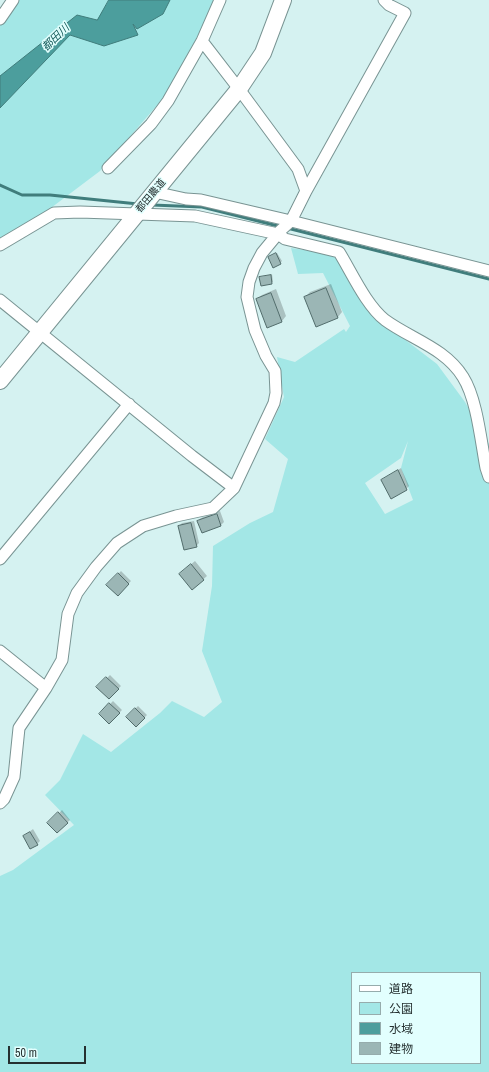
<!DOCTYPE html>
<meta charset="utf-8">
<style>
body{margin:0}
#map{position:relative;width:489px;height:1072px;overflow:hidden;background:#d5f2f1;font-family:"Archivo Narrow","Noto Sans JP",sans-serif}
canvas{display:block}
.legend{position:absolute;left:351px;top:972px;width:130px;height:92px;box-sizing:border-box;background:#e2fffe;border:1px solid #96acac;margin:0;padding:5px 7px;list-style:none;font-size:12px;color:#253030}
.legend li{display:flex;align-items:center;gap:8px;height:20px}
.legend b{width:20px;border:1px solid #96acac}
.scale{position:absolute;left:8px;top:1046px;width:78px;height:18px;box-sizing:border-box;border:2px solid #253030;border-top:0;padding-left:5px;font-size:12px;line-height:14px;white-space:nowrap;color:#253030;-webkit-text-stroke:3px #e2fffe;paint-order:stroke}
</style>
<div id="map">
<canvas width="489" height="1072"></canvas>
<ul class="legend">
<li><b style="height:5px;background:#fff"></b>道路</li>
<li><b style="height:11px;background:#a3e7e6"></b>公園</li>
<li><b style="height:11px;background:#4c9e9d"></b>水域</li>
<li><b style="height:11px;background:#9bb6b5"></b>建物</li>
</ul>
<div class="scale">50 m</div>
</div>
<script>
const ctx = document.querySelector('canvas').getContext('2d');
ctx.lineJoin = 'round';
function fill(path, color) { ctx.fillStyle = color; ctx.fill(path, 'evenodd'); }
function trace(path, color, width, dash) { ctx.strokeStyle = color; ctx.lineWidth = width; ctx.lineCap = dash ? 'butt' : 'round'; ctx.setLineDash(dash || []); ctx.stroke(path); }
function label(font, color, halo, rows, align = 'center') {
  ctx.font = font + ' "Archivo Narrow","Noto Sans JP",sans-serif'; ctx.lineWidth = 3; ctx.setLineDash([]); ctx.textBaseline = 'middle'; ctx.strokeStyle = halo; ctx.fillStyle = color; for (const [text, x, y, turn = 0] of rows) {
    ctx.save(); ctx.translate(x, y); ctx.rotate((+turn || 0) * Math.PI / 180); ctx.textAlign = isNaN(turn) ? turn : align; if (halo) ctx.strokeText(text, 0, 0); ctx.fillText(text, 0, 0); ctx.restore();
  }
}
fill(new Path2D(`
 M15,0H216L212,9L166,95L100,171L19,232L0,241V21Z
 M291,248L339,255L391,329L437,364L465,402L489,444V1072H0V876L13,870L74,825L45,795L60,780L83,734L111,752L160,713L172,701L204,717L222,702L202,651L212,586L213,546L250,523L273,512L288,459L265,439L284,397L277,357L295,362L344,329L346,332L350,326L323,273L298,274ZM408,441L401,468L413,500L385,514L365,483L401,458ZM352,973H480V1063H352Z`), '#a3e7e6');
const water = new Path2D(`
 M109,0H170L163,14L137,29L133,24L138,35L104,46L70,35L0,108V76L77,15L97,20Z`);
fill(water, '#4c9e9d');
trace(water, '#407d7c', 1);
fill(new Path2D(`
 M277,253L282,261L280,263L270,256Z
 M272,274L273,282L261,285L260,278Z
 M331,284L342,312L338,317L305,297L310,292Z
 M276,289L286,316L282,321L268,327L257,299L262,295Z
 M401,468L409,486L406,489L382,480Z
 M220,511L224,522L221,525L202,532L198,521L201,518Z
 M194,521L199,543L196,546L179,526L182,523Z
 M195,561L207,576L192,589L183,571Z
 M121,571L131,581L118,595L108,585Z
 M110,675L121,686L109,698L98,687Z
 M113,701L122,710L109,723L100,714Z
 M138,706L147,715L136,726L127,717Z
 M62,810L70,820L57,832L49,823Z
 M33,829L40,841L37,844L24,836Z`), '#0003');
trace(new Path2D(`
 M0,185L22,195H50L138,204
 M152,205L202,207L282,227
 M287,228L489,279`), '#407d7c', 3);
const building = new Path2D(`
 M276,253L281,264L273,268L268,257Z
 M271,275L272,284L261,286L259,277Z
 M326,288L338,318L316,327L304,297Z
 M271,293L282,322L267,328L256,299Z
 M398,470L407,490L391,499L381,480Z
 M217,514L221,526L202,533L197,521Z
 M191,523L197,547L184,550L178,526Z
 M191,564L204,580L192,590L179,574Z
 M118,573L129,584L118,596L106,585Z
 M106,677L119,689L109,699L96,687Z
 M109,703L120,713L109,724L99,714Z
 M135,708L145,718L136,727L126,717Z
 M58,812L68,823L57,833L47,823Z
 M30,832L38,845L30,849L23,836Z`);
fill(building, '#9bb6b5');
trace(building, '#526c6b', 1);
const street = new Path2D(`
 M0,19L13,0
 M108,168L151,124L168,101L202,41L220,0
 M306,191L405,13L389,5L384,0
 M154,192L186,199L201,200L291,221L489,271
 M0,245L54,213L80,212L195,216L278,234L285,239L339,252C352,273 366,305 385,320C411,339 445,348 463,377C477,399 481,442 486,468L489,477
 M0,300L192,456L234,488
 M0,559L129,404
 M0,651L46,688
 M0,803L4,799L14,777L19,728L46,688L62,660L68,614L77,593L96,567L117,543L143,526L176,516L213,508L234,488L274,403L276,393L275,371L266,356L255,330L247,297L249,282L254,268L262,253L281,230L291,221L306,191L298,169L239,89L202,41`);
const secondary = new Path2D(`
 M0,381L239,89L263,53L283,0`);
trace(street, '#799493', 13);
trace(secondary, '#799493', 18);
trace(street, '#fff', 11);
trace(secondary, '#fff', 16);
label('10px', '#253030', '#e2fffe', [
 ["都田農道",151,196,-50]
]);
label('italic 11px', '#155b5a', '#e2fffe', [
 ["都田川",56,38,-44]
]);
</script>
